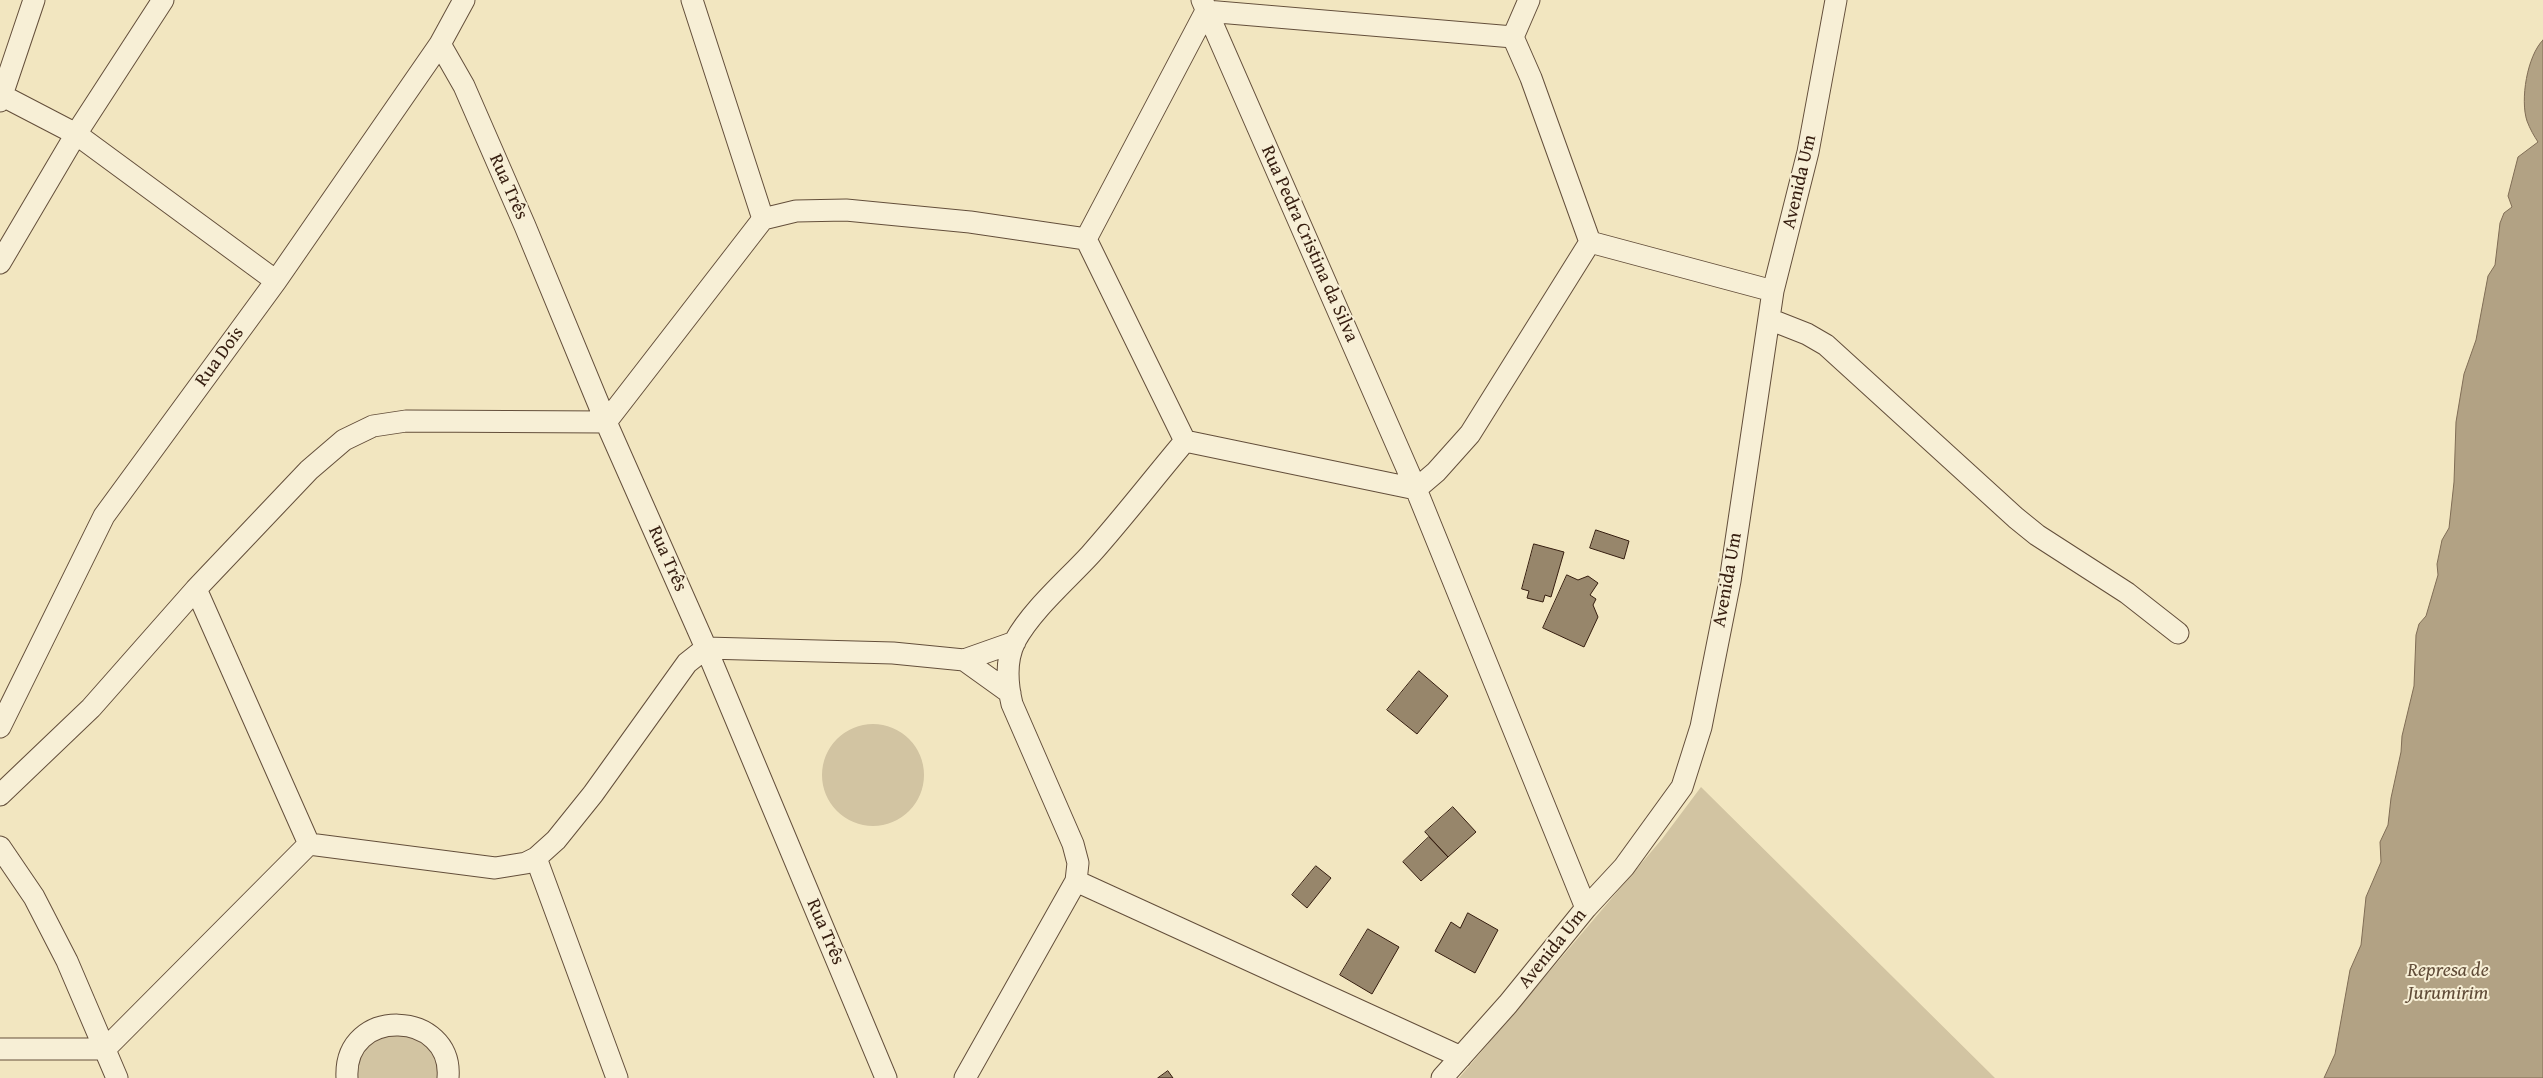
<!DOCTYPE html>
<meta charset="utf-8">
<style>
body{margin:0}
canvas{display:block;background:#f2e6c0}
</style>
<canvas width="2543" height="1078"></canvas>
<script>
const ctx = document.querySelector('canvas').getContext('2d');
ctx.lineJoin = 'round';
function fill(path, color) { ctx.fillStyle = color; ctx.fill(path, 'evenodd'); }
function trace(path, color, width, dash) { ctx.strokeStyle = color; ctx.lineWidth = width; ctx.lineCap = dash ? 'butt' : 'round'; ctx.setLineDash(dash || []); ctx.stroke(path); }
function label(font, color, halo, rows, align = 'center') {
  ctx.font = font + ' "Gentium Book Plus",serif'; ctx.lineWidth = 4; ctx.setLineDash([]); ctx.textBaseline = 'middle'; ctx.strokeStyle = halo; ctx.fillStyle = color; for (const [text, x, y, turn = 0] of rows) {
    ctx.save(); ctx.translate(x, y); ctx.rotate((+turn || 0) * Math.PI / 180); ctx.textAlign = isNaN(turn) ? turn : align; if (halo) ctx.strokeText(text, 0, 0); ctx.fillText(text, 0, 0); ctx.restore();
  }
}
fill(new Path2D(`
 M822 775a51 51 0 1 1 102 0a51 51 0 1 1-102 0Z
 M1701,787L1995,1078H1459L1662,839Z
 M398,1030L434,1050L442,1078H353C361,1041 364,1042 398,1030Z`), '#d2c4a2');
const water = new Path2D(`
 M2543,40V1078H2324L2335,1054L2350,970L2361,945L2366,897L2381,862L2380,842L2388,825L2391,798L2401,752L2402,736L2414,686L2416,635L2419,624L2426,616L2438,575L2437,564L2442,540L2449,528L2454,482L2456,422L2464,374L2476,340L2488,276L2495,265L2500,223L2504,213L2512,207L2508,196L2518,157L2538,142C2534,136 2530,129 2527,121C2520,100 2527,56 2543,40Z`);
fill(water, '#b2a284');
trace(water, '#806d55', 1);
const building = new Path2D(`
 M1596,530L1629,541L1624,559L1590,548Z
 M1534,544L1564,552L1551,597L1545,595L1543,602L1527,598L1529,591L1522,589Z
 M1567,575L1578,580L1588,576L1598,583L1590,595L1596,599L1593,605L1598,617L1584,647L1543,628Z
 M1419,671L1448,696L1417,734L1387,710Z
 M1453,807L1476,832L1448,857L1425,832Z
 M1429,837L1448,857L1421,881L1403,862Z
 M1316,866L1331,878L1307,908L1292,895Z
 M1468,913L1498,930L1475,973L1435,951L1451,922L1460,928Z
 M1368,929L1399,947L1372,994L1340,975Z
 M1168,1071L1173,1078H1158Z`);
fill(building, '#97866b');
trace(building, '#351d0f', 1);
const street = new Path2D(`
 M692,0L763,219
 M1202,0L1416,489L1586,908
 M1529,0L1513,37L1531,78L1590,242
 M440,44L464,86L525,226L606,422L706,648L886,1078
 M3,96L76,134L276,281
 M0,101L34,0
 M1086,239L1206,11L1513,37
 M1086,239L1185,441
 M1590,242L1773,291
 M0,263L76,134L163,0
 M1769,319L1807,334L1826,345L2016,518L2037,535L2127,593L2178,633
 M1185,441L1416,489
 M1416,489L1436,472L1470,434L1590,242
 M196,589L309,844
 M964,660L1010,693
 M0,727L104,516L276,281L440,44L464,0
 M0,795L91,708L196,589L309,470L344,440L373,426L406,421L606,422L763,219L796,211L846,210L970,222L1086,239
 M309,844L495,868L526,863L536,858L556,840L593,794L687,663L706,648L893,653L964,660L1015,642
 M0,847L34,897L67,961L117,1078
 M536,858L617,1078
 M1076,881L1461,1057
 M0,1049H105L309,844
 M347,1078C343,1005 454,1010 448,1078
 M965,1078L1076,881L1078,863L1073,844L1012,704C1007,683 1005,661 1015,641C1032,610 1066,581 1090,555C1123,518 1153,479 1185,441
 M1442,1078L1508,1004L1586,908L1624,867L1682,787L1701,727L1730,581L1773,291L1808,152L1836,0`);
trace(street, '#644f3b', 23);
trace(street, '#f7efd6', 21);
label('19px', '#351d0f', '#f7efd6', [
 ["Avenida Um",1800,182,-77],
 ["Rua Três",508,187,66],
 ["Rua Pedra Cristina da Silva",1309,244,66],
 ["Rua Dois",220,357,-54],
 ["Rua Três",667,559,66],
 ["Avenida Um",1728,580,-80],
 ["Rua Três",825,932,67],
 ["Avenida Um",1553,949,-51]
]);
label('italic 20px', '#614c38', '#f7efd6', [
 ["Represa de",2448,971],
 ["Jurumirim",2448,994]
]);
</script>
